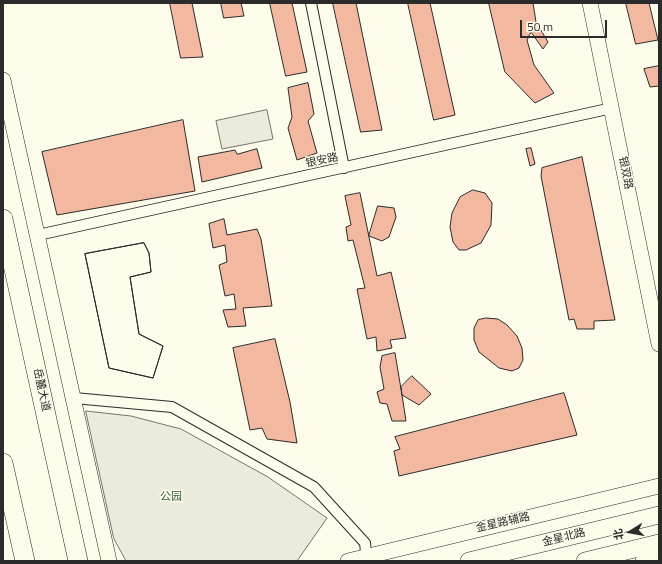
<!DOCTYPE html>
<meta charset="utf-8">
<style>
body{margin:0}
#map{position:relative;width:662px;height:564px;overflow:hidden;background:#fdfbea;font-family:"Titillium Web","Noto Sans SC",sans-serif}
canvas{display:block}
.frame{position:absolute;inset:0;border:4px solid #2b2b2b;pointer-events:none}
.north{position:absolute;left:610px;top:512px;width:40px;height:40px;-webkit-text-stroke:3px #fdfbea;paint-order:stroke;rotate:259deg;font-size:11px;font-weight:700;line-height:16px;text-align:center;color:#2b2b2b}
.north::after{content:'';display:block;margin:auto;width:14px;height:18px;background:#2b2b2b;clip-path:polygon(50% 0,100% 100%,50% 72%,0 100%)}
.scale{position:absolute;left:520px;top:20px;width:87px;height:18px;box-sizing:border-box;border:2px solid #2b2b2b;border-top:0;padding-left:5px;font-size:12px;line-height:14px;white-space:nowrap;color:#2b2b2b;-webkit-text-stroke:3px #fdfbea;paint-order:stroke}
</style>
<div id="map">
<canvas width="662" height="564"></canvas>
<div class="frame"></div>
<div class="north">北</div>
<div class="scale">50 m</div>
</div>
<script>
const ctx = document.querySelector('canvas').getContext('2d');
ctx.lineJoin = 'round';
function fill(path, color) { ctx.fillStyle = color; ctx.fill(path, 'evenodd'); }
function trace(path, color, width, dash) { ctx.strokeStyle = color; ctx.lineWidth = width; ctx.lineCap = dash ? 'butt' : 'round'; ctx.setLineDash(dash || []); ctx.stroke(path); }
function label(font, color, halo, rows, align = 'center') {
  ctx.font = font + ' "Titillium Web","Noto Sans SC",sans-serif'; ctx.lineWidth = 3; ctx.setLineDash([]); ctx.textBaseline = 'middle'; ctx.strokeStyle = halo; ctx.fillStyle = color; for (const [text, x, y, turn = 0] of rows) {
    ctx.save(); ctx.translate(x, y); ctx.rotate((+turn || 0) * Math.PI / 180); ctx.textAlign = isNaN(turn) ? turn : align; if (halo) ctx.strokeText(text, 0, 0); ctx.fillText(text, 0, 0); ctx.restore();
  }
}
const green = new Path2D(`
 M267,110L273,139L222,149L216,121Z
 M86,411L131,416L181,429L268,477L327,518L297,561H126L114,539Z`);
fill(green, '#ecebdb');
trace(green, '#74746e', 1);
const building = new Path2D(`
 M170,3H192L203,57L181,58Z
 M221,3H241L244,16L224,18Z
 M270,3H292L307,72L286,76Z
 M333,3H356L382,130L361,132Z
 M408,3H430L455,115L434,120Z
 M489,3H533L536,22L548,42L543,49L531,32L527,40L534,65L554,93L535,103L505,72Z
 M626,3H649L658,40L636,44Z
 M659,66V86L650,87L644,69Z
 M308,83L314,114L308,121L317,153L297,160L288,128L292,117L288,88Z
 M183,120L195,191L57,215L42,152Z
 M531,148L535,164L530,166L526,149Z
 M257,149L262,168L202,182L198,157L235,150L237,154Z
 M582,157L615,320L594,321V329H577L574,319L569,320L541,176L542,168Z
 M473,190L485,193L492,203L491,225L481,243L466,250H459L453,242L450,227L452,213L460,197Z
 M360,193L377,276L391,272L406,338L390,340L392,348L377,351L376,337L367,339L357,289L365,288L353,240L348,241L346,227L351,225L345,196Z
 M378,206L394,208L396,217L389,237L382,241L369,236Z
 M224,219L227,235L257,229L261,239L272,306L243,308L246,326L228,327L223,310L236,309L234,294L225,296L219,265L227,262L225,245L213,248L209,224Z
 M144,243L149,253L151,272L130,277L139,334L163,346L153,378L109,368L85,254Z
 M144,243L149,253L151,272L130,277L139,334L163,346L153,378L109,368L85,254Z
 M486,318L498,319L507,325L517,336L522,348L523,360L519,368L512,371L499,368L479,352L474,340V328L478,320Z
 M275,339L290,402L297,443L267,439L262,428L250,430L233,348Z
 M395,353L402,395L406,421H392L387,404L380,403L377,392L384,389L380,367L382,356Z
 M412,376L431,394L419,405L402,395L401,387Z
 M564,393L577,435L399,476L394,451L400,449L395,437Z`);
fill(building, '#f2b8a0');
trace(building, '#2b2b2b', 1);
const street = new Path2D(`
 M311,3L344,168
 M38,235L612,108
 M74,398L172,407L314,487L365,543L367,561`);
const secondary = new Path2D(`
 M590,3L659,344
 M3,80L109,561
 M348,561L659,486
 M643,561L659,557`);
const primary = new Path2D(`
 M469,561L659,515
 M585,561L659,543`);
const highway = new Path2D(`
 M3,219L78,561
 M3,463L25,561`);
trace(street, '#2b2b2b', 12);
trace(secondary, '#2b2b2b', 16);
trace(primary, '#2b2b2b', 18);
trace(highway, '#2b2b2b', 20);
trace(street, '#fdfbea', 10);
trace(secondary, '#fdfbea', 15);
trace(primary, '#fdfbea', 17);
trace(highway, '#fdfbea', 19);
label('11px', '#2b2b2b', '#fdfbea', [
 ["银安路",322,161,-12],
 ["银双路",625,173,79],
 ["岳麓大道",41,390,78],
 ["金星路辅路",503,523,-13],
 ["金星北路",564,538,-14]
]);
label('11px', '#34623c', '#fdfbea', [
 ["公园",171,497]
]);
</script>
